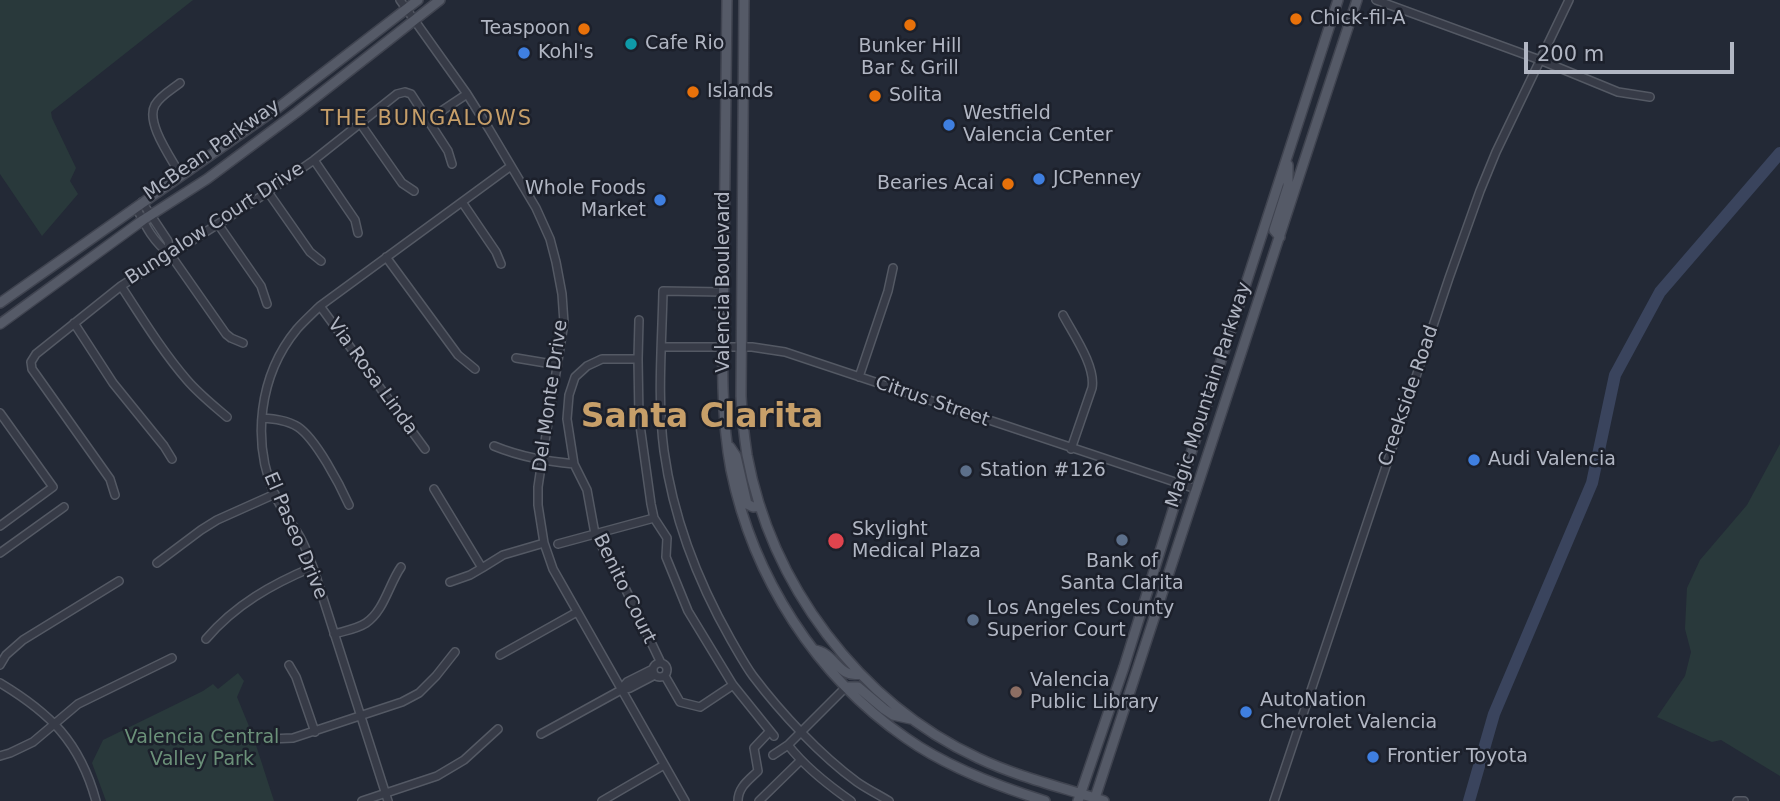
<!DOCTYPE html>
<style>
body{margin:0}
#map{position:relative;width:1780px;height:801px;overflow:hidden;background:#232936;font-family:"DejaVu Sans",sans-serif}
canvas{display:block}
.scale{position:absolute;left:1524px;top:42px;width:210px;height:32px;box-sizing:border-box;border:4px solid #b1b6c3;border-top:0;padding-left:9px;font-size:21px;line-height:24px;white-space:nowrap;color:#b1b6c3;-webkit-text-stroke:5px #1c202b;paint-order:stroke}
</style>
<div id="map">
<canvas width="1780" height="801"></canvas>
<div class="scale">200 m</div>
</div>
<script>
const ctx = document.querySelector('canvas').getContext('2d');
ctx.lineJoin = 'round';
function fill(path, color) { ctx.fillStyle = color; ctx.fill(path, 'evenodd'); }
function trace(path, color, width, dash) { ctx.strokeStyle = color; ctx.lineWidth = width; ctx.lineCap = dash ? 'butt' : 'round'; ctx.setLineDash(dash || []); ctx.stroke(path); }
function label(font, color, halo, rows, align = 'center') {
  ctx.font = font + ' "DejaVu Sans",sans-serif'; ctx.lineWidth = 5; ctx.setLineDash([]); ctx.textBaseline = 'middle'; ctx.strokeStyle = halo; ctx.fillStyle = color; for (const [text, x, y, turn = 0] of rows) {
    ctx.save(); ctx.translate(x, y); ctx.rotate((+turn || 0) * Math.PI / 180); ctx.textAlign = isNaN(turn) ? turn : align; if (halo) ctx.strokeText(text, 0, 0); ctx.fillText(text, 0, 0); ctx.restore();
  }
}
fill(new Path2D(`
 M0,0H193L51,112L52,118L76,168L70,181L78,194L42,236L0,174Z
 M1780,444V776L1721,740L1712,742L1657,717L1685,676L1691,652L1685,629L1687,588L1700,560L1747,505Z
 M238,673L244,681L237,697L253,736L274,801H106L92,763L103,740L203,691L213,684L218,689Z`), '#29393b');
trace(new Path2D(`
 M1469,801L1494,714L1592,483L1615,375L1660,292L1780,153`), '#3a445d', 12);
const minor = new Path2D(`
 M400,0L467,94L489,129L536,208L550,239L556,262L562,294L564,323L542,460L538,487V505L544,543L553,569L685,801
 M1376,0L1540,60L1618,92L1650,97
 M180,83C171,90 160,96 155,105C145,123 172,159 181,176
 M428,120L467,94
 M360,123L402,183L414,191
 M314,160L355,220L358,233
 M268,192L310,252L321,261
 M142,202L168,241L170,254
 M462,202L496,252L501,264
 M136,207C145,225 153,242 170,254L226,334L231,338L243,343
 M218,224L261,286L267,304
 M386,257L458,355L475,369
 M121,286C142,318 162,351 187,380C199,394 213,405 227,417
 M724,292L663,291C662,344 657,398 664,451C673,516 698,582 731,640C738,652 745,665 753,676C781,713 820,755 857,782C867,789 879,795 889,801
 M320,306L425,449
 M1063,315C1073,334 1096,366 1092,388L1071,449
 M639,320L638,359L639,418L651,504L654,518L667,538L666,557L688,611L733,685L774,736
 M74,323L113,383L164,446L172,459
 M662,347H752L785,352L1196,489
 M516,358L558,365
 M638,359H602L587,366L575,377L569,395L567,419L574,464L587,490L595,534L626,590L661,663
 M859,377L888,291L893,268
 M0,413L53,487L0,526
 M262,418C274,419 287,420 298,427C316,439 340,485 349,505
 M494,446C521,457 546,461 574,464
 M434,489L482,568L470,575L450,582
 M115,495L110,479L32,369L31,362L36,354L121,286L268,192L314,160L397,94L405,92L411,94L448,151L452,164
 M558,544L654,518
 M0,553L64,507
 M157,563L201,530L217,520L275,494
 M482,568L503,555L544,543
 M334,634C344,631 357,629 366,623C384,611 389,584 401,567
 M206,639C235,605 272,584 313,567
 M500,655L577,612
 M653 670a7 7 0 1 1 14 0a7 7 0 1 1-14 0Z
 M0,665L6,655L23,640L119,581
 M289,665L296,677L315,732
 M665,676L680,702L700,707L733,685
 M0,683C50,713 80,742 96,801
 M621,689L627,682L653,669
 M541,734L621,690L630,688L655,675
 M269,739L293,738L402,702L419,693L436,676L455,652
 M788,745C805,767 828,785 851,801
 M773,755L788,745L846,687
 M0,756L10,753L33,742L78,704L172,658
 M362,801L437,776L464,760L498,729
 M388,801L313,567C309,557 305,546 300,537C292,523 282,510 275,496C251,441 259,375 297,329C304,321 313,313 320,306L511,166
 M602,801L664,765
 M738,801C738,787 749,780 758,771L754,748L770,731
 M759,801L801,760
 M1274,801L1449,278L1480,191L1496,152L1569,0
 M1737,801H1744`);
const major = new Path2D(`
 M727,0C726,85 725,169 724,254C724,323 718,402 731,470C753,577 816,676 906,738C947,767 997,786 1045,801
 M744,0L741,396C742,416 744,435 747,455C771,584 858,702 978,758C1018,777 1061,787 1104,801
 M1280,237L1274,230L1288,186V165
 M0,303L279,107L418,0
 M0,324L143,220L207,179L297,112L440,0
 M730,447L736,456L747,504L753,507L760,506
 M814,650C835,652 838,679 860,674
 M846,687H858L884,709L893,715L911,719
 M1078,801L1124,667L1181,484L1338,0
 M1094,801L1357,0`);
trace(minor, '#545964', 10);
trace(major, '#404450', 12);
trace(minor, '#373b47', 7);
trace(major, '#555a67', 9);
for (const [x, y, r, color] of [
 [1296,19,7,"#e8710a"],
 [910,25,7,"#e8710a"],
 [584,29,7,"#e8710a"],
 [631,44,7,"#0f9aa8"],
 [524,53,7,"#3f7fe0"],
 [693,92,7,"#e8710a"],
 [875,96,7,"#e8710a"],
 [949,125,7,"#3f7fe0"],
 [1039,179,7,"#3f7fe0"],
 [1008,184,7,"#e8710a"],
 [660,200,7,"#3f7fe0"],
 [1474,460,7,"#3f7fe0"],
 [966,471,7,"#5c6f8a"],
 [1122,540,7,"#5c6f8a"],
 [836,541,9,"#e0444e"],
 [973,620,7,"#5c6f8a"],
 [1016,692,7,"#8d6e63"],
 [1246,712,7,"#3f7fe0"],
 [1373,757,7,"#3f7fe0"]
]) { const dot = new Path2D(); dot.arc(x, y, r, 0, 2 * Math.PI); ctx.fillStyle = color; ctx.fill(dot); trace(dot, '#1c202b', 2.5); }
label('19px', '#b1b6c3', '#1c202b', [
 ["Chick-fil-A",1310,19],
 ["Teaspoon",570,29,"right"],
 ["Cafe Rio",645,44],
 ["Bunker Hill",910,47,"center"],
 ["Bar & Grill",910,69,"center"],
 ["Kohl's",538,53],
 ["Islands",707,92],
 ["Solita",889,96],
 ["Westfield",963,114],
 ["Valencia Center",963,136],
 ["JCPenney",1053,179],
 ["Bearies Acai",994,184,"right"],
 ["Whole Foods",646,189,"right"],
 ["Market",646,211,"right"],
 ["Audi Valencia",1488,460],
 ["Station #126",980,471],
 ["Skylight",852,530],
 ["Medical Plaza",852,552],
 ["Bank of",1122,562,"center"],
 ["Santa Clarita",1122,584,"center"],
 ["Los Angeles County",987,609],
 ["Superior Court",987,631],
 ["Valencia",1030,681],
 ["Public Library",1030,703],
 ["AutoNation",1260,701],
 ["Chevrolet Valencia",1260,723],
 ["Frontier Toyota",1387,757]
], 'left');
label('19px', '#b1b6c3', '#1c202b', [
 ["McBean Parkway",212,150,-35],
 ["Bungalow Court Drive",215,224,-33],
 ["Valencia Boulevard",724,282,-90],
 ["Via Rosa Linda",372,377,54],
 ["Magic Mountain Parkway",1209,395,-72],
 ["Del Monte Drive",551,396,-82],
 ["Creekside Road",1409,396,-71],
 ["Citrus Street",932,402,19],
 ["El Paseo Drive",295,536,67],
 ["Benito Court",624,589,64]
]);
label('19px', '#6b9179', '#1c202b', [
 ["Valencia Central",202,738],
 ["Valley Park",202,760]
]);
ctx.letterSpacing = '2px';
label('21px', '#c79f69', '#1c202b', [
 ["THE BUNGALOWS",427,120]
]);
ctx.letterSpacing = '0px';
label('bold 33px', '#c79f69', '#1c202b', [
 ["Santa Clarita",702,418]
]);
</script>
